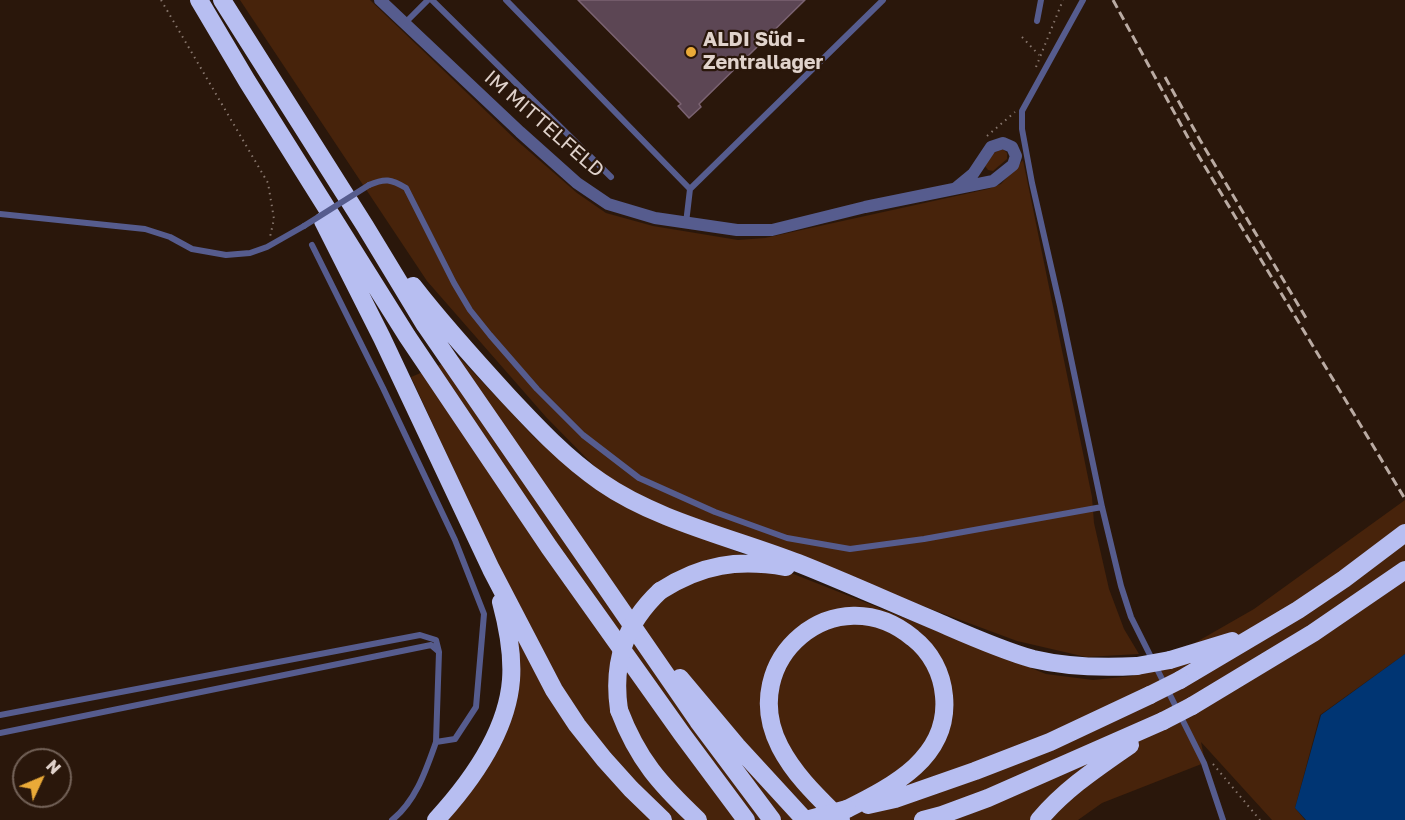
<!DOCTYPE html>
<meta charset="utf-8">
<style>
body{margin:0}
#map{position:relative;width:1405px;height:820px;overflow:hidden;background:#2a170b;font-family:"Golos Text",sans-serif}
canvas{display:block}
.north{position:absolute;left:12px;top:748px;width:60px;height:60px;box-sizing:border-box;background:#2a170b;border:2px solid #736258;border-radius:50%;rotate:46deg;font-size:16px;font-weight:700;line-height:24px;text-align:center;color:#e0d2cb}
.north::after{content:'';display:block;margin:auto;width:21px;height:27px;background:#eaaa38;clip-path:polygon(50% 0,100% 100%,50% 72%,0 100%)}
</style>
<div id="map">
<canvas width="1405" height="820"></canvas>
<div class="north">N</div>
</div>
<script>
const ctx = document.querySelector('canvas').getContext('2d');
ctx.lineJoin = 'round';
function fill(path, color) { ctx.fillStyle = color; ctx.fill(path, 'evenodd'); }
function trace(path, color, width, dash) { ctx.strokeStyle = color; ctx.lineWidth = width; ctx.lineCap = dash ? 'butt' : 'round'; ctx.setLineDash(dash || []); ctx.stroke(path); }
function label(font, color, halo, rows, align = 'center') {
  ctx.font = font + ' "Golos Text",sans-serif'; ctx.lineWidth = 4.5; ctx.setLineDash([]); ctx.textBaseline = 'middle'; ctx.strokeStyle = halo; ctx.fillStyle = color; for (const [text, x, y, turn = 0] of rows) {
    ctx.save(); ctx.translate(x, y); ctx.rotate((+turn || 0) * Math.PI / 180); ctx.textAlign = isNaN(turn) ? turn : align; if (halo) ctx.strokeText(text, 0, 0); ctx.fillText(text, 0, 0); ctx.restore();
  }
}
fill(new Path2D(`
 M240,0H370L515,139L577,193L606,213L653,226L738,240L765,238L988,189L1001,184L1023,160L1092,497L1094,523L1109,589L1124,629L1139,654L1086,657L1017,641L799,560L644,498L604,476L546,417L427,281Z
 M1003,149L1007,153V159L993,171L988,170L985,166L993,153Z
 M459,357L535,438L590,484L642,514L1046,674L1093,680L1132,676L1179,652L1254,609L1405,500V654L1320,715L1295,808L1305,820H1272L1201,742L1207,772L1204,763L1102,803L1078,820H444L450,815L518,667L455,472L411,377Z`), '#47230b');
fill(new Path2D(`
 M1405,654V820H1306L1295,808L1321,715Z`), '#003573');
const building = new Path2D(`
 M578,0H805L699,104L701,107L689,118L678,106L681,104Z`);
fill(building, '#5c4654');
trace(building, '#7b6372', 1.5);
trace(new Path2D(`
 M161,0L268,183L274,219L270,237
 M1022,37L1039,55
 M1036,67L1063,0
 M987,136L1015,112
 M1213,764L1260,820`), '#88776e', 2, [1.5, 4.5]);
trace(new Path2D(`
 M432,0L611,177
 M506,0L690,189L883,0
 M1083,0L1022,111V129L1032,183L1060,306L1102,507L1121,586L1131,617L1204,763L1223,820
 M1037,21L1041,0
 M405,23L428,0
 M369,185C385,178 391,179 406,188L454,283L470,310L490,335L537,389L583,435L639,478L715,512L787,538L850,549L924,539L1102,507
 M0,214L145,229L170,237L192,249L226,255L250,253L267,247L304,226
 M686,223L690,189
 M0,715L420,635L436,640L439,652L436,742L455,739L476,707L484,614L455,540L383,388L312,245
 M0,733L431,645L438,651
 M392,820C416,801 426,770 436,742`), '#565c8e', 6);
trace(new Path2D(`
 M380,0L520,132L577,183L608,204L655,218L737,230H772L865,207L993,181L1013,165L1016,156L1012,147L1003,143L991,147L973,174L956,188`), '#565c8e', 12);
trace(new Path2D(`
 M199,0L247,81L407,336L549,547L682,734L746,820
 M222,0L365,226L425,325L698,721L772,820
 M323,221L382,338L491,569L554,690L577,725L604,759L631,789L663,820
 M413,286C443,325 475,360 508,396C537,427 566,458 601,482C657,521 734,538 798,563C846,582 892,603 940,623C970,636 1001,650 1033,659C1067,667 1102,668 1137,666
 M660,591C702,564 738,559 786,567
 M1170,660L1232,641
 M680,678L737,746L805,820
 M1180,680L1298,610L1344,579L1405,533
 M1192,706L1313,633L1405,570
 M619,710C638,760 660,784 698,820
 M868,805L895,799L975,771L1050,742L1150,695
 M436,820C470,783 507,732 511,680C513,653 508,628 501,602
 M841,820C819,798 795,776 780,747C735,660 836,574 913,638C931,652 942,673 944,696C950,757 893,786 847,809
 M923,820L942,815L988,798L1163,721
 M1039,820C1065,789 1097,768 1130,745`), '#b7bef1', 18);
trace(new Path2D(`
 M1113,0L1192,145L1405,499
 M1165,77L1200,140L1306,318`), '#baaba3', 3, [9, 4.5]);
trace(new Path2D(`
 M304,226L369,185`), '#565c8e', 6);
trace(new Path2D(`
 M1137,666L1170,660
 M1150,695L1180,680
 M619,710C612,662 625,624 660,591
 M1163,721L1192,706
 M806,820L847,809`), '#b7bef1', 18);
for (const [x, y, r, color] of [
 [691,52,6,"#eaaa38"]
]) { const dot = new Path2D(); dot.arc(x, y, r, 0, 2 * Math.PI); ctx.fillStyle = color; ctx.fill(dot); trace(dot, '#2a170b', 2); }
label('bold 20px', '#e0d2cb', '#2a170b', [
 ["ALDI Süd -",703,40],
 ["Zentrallager",703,63]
], 'left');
label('20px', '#e0d2cb', '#2a170b', [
 ["IM MITTELFELD",544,124,41]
]);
</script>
